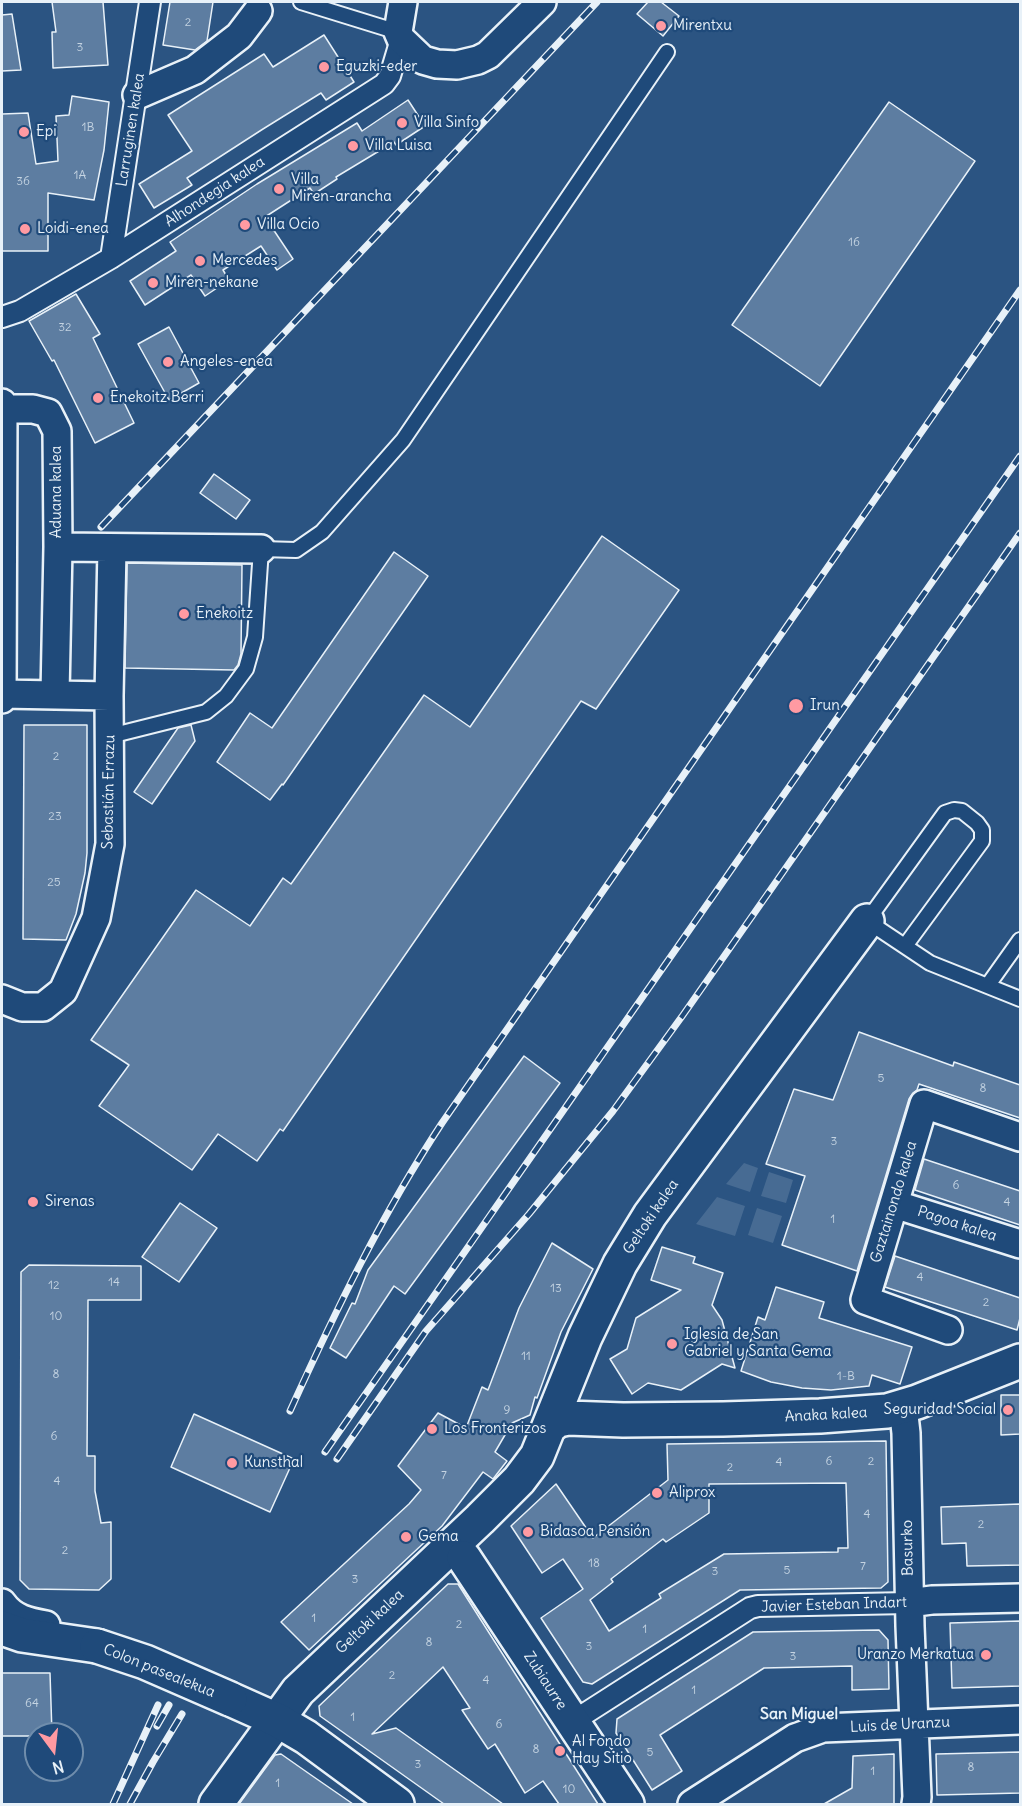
<!DOCTYPE html>
<meta charset="utf-8">
<style>
body{margin:0}
#map{position:relative;width:1022px;height:1806px;overflow:hidden;background:#2b5482;font-family:Delius,sans-serif}
canvas{display:block}
.frame{position:absolute;inset:0;border:3px solid #e8f1f8;pointer-events:none}
.north{position:absolute;left:24px;top:1722px;width:60px;height:60px;box-sizing:border-box;background:#1f4a7a;border:2px solid #6f8dac;border-radius:50%;rotate:165deg;font-size:16px;font-weight:700;line-height:24px;text-align:center;color:#e8f1f8}
.north::after{content:'';display:block;margin:auto;width:21px;height:27px;background:#ff9aa2;clip-path:polygon(50% 0,100% 100%,50% 72%,0 100%)}
</style>
<div id="map">
<canvas width="1022" height="1806"></canvas>
<div class="frame"></div>
<div class="north">N</div>
</div>
<script>
const ctx = document.querySelector('canvas').getContext('2d');
ctx.lineJoin = 'round';
function fill(path, color) { ctx.fillStyle = color; ctx.fill(path, 'evenodd'); }
function trace(path, color, width, dash) { ctx.strokeStyle = color; ctx.lineWidth = width; ctx.lineCap = dash ? 'butt' : 'round'; ctx.setLineDash(dash || []); ctx.stroke(path); }
function label(font, color, halo, rows, align = 'center') {
  ctx.font = font + ' Delius,sans-serif'; ctx.lineWidth = 4.5; ctx.setLineDash([]); ctx.textBaseline = 'middle'; ctx.strokeStyle = halo; ctx.fillStyle = color; for (const [text, x, y, turn = 0] of rows) {
    ctx.save(); ctx.translate(x, y); ctx.rotate((+turn || 0) * Math.PI / 180); ctx.textAlign = isNaN(turn) ? turn : align; if (halo) ctx.strokeText(text, 0, 0); ctx.fillText(text, 0, 0); ctx.restore();
  }
}
fill(new Path2D(`
 M744,1163L758,1168L750,1192L726,1184Z
 M769,1172L793,1180L786,1203L761,1196Z
 M717,1197L745,1206L735,1236L696,1224Z
 M757,1208L782,1216L773,1243L748,1235Z`), '#476b93');
const building = new Path2D(`
 M52,2H103L108,65L53,68L52,32H56Z
 M170,2H213L207,41L195,50L163,45Z
 M648,2H661L679,16L663,36L637,14Z
 M12,14L21,70L2,71V15Z
 M324,35L354,82L326,100L321,93L263,129L187,178L192,185L154,208L139,184L192,151L168,115L264,54L273,67Z
 M72,96L109,102L104,150L94,200L48,193V251H2V114L28,113L36,164L58,161L56,116L69,115Z
 M408,100L425,126L396,145L394,142L336,177L337,179L314,194L310,188L265,217L293,259L277,270L261,246L223,270L229,280L205,296L191,275L145,305L130,281L176,251L170,242L257,184L357,123L362,131Z
 M889,102L975,161L820,386L732,325Z
 M76,294L100,334L93,338L134,423L95,443L54,360L52,361L29,321Z
 M169,327L199,383L169,400L138,344Z
 M214,474L250,500L236,519L200,493Z
 M602,536L679,590L596,709L581,701L283,1131L280,1129L257,1161L218,1134L192,1170L99,1106L129,1065L91,1040L196,890L250,926L283,878L291,884L424,695L470,727Z
 M394,552L428,576L283,785L282,784L270,800L217,762L250,713L272,728Z
 M127,563L242,565L241,654L238,665L234,670L125,668Z
 M24,725H87V853L85,873L76,914L66,940L23,939Z
 M191,725L195,741L152,804L134,792L178,728Z
 M859,1032L953,1066L954,1062L1020,1085V1118L919,1084L917,1090L913,1093L909,1099L857,1271L782,1245L805,1176L766,1164L794,1089L833,1100Z
 M524,1056L560,1083L405,1294L394,1286L346,1358L330,1348L352,1303L355,1304L368,1270Z
 M924,1159L1020,1191V1225L915,1190Z
 M180,1203L217,1228L179,1282L142,1257Z
 M552,1243L593,1269L561,1332L537,1398L535,1397L530,1415L512,1423L495,1452L507,1461L493,1479L483,1472L442,1526L309,1650L281,1622L409,1504L421,1490L398,1466L438,1413L466,1428L482,1387L488,1390L519,1308Z
 M662,1247L695,1257L693,1263L723,1273L712,1305L722,1320L735,1368L722,1364L681,1390L648,1383L632,1394L610,1359L627,1349L636,1318L681,1290L651,1280Z
 M895,1256L1020,1298V1318L1017,1330L885,1287Z
 M29,1265L141,1266V1300H88L87,1456H95V1491L101,1523L111,1522V1579L99,1590L29,1589L20,1580L21,1272Z
 M776,1287L824,1302L819,1318L912,1347L900,1384L872,1375L869,1386L831,1390L802,1388L771,1382L741,1371L758,1317L765,1320Z
 M1001,1395H1020V1434L1001,1435Z
 M194,1414L294,1459L270,1512L171,1467Z
 M886,1441L888,1582L881,1588L740,1590L592,1684L583,1682L541,1618L583,1589L563,1559L542,1573L511,1526L556,1484L593,1538L668,1480L667,1444ZM846,1483L848,1548H838V1552L724,1554L659,1594L661,1598L609,1631L590,1600L613,1582L611,1579L663,1539L666,1542L709,1513V1484Z
 M1020,1504V1565L967,1566L966,1543L942,1544L941,1507Z
 M448,1584H458L598,1804H559L543,1781L525,1793L495,1744L488,1749L462,1710L470,1708L443,1667L372,1734L396,1728L503,1804H444L320,1716L319,1706Z
 M1020,1621V1686L952,1688L950,1623Z
 M879,1630L888,1640L889,1689L852,1690V1666L764,1668L660,1735L682,1771L652,1790L616,1733L617,1719L753,1632Z
 M2,1673H50L52,1734H36V1736H2Z
 M1020,1752V1793L937,1795L936,1754Z
 M281,1754L311,1775L353,1804H239L275,1755Z
 M894,1754V1804H824L852,1788L853,1756Z`);
fill(building, '#5d7da1');
trace(building, '#e8f1f8', 1.5);
const service = new Path2D(`
 M301,2L398,32
 M110,736L206,712L226,696L246,669L255,637L261,549L296,550L322,532L403,440L667,52
 M905,946L982,841V830L977,823L962,811L954,810L945,813L867,921L930,963L1020,999
 M988,985L1020,940`);
const pedestrian = new Path2D(`
 M111,258L150,2
 M2,317L20,311L111,258L384,84L390,76L401,39
 M572,1722L750,1608L758,1606L909,1603`);
const minor = new Path2D(`
 M403,2L398,32L401,39L423,60L437,64L457,65L478,60L488,55L542,2
 M137,95L195,70L239,36L258,11
 M2,403L3,410L2,699
 M2,409H33L48,413L57,431L58,547L55,694
 M58,547L261,549
 M2,694L109,696
 M2,999L22,1007H43L63,991L96,918L110,844L109,696L112,548
 M894,1204L1020,1244
 M948,1330L865,1300L924,1104L1020,1137
 M903,1407L906,1433L910,1626L917,1797L916,1804
 M2,1603C13,1619 29,1622 46,1625
 M909,1603L932,1600L1020,1598
 M692,1804L795,1738L823,1728L1020,1720`);
const tertiary = new Path2D(`
 M550,1426L558,1420L568,1418L623,1420L723,1419L820,1416L887,1411L917,1402L1020,1361
 M216,1804L298,1691L480,1519L519,1480L537,1456L585,1337L620,1264L650,1215L867,921`);
const secondary = new Path2D(`
 M464,1558L627,1804
 M2,1628L22,1635L97,1646
 M230,1699L277,1720L306,1737L397,1804`);
trace(service, '#e8f1f8', 18);
trace(pedestrian, '#e8f1f8', 24);
trace(minor, '#e8f1f8', 32);
trace(tertiary, '#e8f1f8', 38);
trace(secondary, '#e8f1f8', 38);
trace(service, '#1f4a7a', 14);
trace(pedestrian, '#1f4a7a', 20);
trace(minor, '#1f4a7a', 27);
trace(tertiary, '#1f4a7a', 33);
trace(secondary, '#1f4a7a', 33);
const rail = new Path2D(`
 M101,527L597,2
 M290,1411C335,1312 382,1214 442,1123L1020,290
 M325,1452L1020,456
 M337,1459L426,1331L529,1214L613,1111L683,1015L1020,533
 M157,1726L169,1705
 M113,1804L158,1705
 M130,1804L153,1762L182,1714`);
trace(rail, '#e8f1f8', 7);
trace(rail, '#1f4a7a', 4.5, [14]);
const secondaryBridge = new Path2D(`
 M97,1646L145,1662L230,1699`);
trace(secondaryBridge, '#e8f1f8', 38, []);
trace(secondaryBridge, '#1f4a7a', 33);
for (const [x, y, r, color] of [
 [661,26,6,"#ff9aa2"],
 [324,67,6,"#ff9aa2"],
 [402,123,6,"#ff9aa2"],
 [24,132,6,"#ff9aa2"],
 [353,146,6,"#ff9aa2"],
 [279,189,6,"#ff9aa2"],
 [245,225,6,"#ff9aa2"],
 [25,229,6,"#ff9aa2"],
 [200,261,6,"#ff9aa2"],
 [153,283,6,"#ff9aa2"],
 [168,362,6,"#ff9aa2"],
 [98,398,6,"#ff9aa2"],
 [184,614,6,"#ff9aa2"],
 [796,706,8,"#ff9aa2"],
 [33,1202,6,"#ff9aa2"],
 [672,1344,6,"#ff9aa2"],
 [1008,1410,6,"#ff9aa2"],
 [432,1429,6,"#ff9aa2"],
 [232,1463,6,"#ff9aa2"],
 [657,1493,6,"#ff9aa2"],
 [528,1532,6,"#ff9aa2"],
 [406,1537,6,"#ff9aa2"],
 [986,1655,6,"#ff9aa2"],
 [560,1751,6,"#ff9aa2"]
]) { const dot = new Path2D(); dot.arc(x, y, r, 0, 2 * Math.PI); ctx.fillStyle = color; ctx.fill(dot); trace(dot, '#1f4a7a', 2); }
label('12px', '#c5d4e2', null, [
 ["2",188,23],
 ["3",80,48],
 ["1B",88,128],
 ["1A",80,176],
 ["36",23,182],
 ["16",854,243],
 ["32",65,328],
 ["2",56,757],
 ["23",55,817],
 ["25",54,883],
 ["5",881,1079],
 ["8",983,1089],
 ["3",834,1142],
 ["6",956,1186],
 ["4",1007,1203],
 ["1",833,1220],
 ["4",920,1278],
 ["14",114,1283],
 ["12",54,1286],
 ["13",556,1289],
 ["2",986,1303],
 ["10",56,1317],
 ["11",526,1357],
 ["8",56,1375],
 ["1-B",846,1377],
 ["9",507,1411],
 ["6",54,1437],
 ["6",829,1462],
 ["2",871,1462],
 ["4",779,1463],
 ["2",730,1468],
 ["7",444,1476],
 ["4",57,1482],
 ["4",867,1515],
 ["2",981,1525],
 ["2",65,1551],
 ["18",594,1564],
 ["7",863,1567],
 ["5",787,1571],
 ["3",715,1572],
 ["3",355,1580],
 ["1",314,1619],
 ["2",459,1625],
 ["1",645,1630],
 ["8",429,1643],
 ["3",589,1647],
 ["3",793,1657],
 ["2",392,1676],
 ["4",486,1681],
 ["1",694,1691],
 ["64",32,1704],
 ["1",353,1718],
 ["6",499,1725],
 ["8",536,1750],
 ["5",650,1753],
 ["3",418,1765],
 ["8",971,1768],
 ["1",873,1772],
 ["1",278,1784],
 ["10",569,1790]
]);
label('15px', '#e8f1f8', '#1f4a7a', [
 ["Mirentxu",673,26],
 ["Eguzki-eder",336,67],
 ["Villa Sinfo",414,123],
 ["Epi",36,132],
 ["Villa Luisa",365,146],
 ["Villa",291,180],
 ["Miren-arancha",291,197],
 ["Villa Ocio",257,225],
 ["Loidi-enea",37,229],
 ["Mercedes",212,261],
 ["Miren-nekane",165,283],
 ["Angeles-enea",180,362],
 ["Enekoitz Berri",110,398],
 ["Enekoitz",196,614],
 ["Irun",810,706],
 ["Sirenas",45,1202],
 ["Iglesia de San",684,1335],
 ["Gabriel y Santa Gema",684,1352],
 ["Seguridad Social",996,1410,"right"],
 ["Los Fronterizos",444,1429],
 ["Kunsthal",244,1463],
 ["Aliprox",669,1493],
 ["Bidasoa Pensión",540,1532],
 ["Gema",418,1537],
 ["Uranzo Merkatua",974,1655,"right"],
 ["Al Fondo",572,1742],
 ["Hay Sitio",572,1759]
], 'left');
label('15px', '#e8f1f8', '#1f4a7a', [
 ["Larruginen kalea",131,130,-81],
 ["Alhondegia kalea",215,192,-33],
 ["Aduana kalea",57,492,-90],
 ["Sebastián Errazu",109,792,-89],
 ["Gaztainondo kalea",894,1202,-73],
 ["Geltoki kalea",651,1217,-56],
 ["Pagoa kalea",957,1224,18],
 ["Anaka kalea",826,1415,-3],
 ["Basurko",908,1548,-91],
 ["Javier Esteban Indart",834,1605,-2],
 ["Geltoki kalea",370,1622,-43],
 ["Colon pasealekua",159,1671,22],
 ["Zubiaurre",545,1681,57],
 ["Luis de Uranzu",900,1725,-3]
]);
label('bold 16px', '#e8f1f8', '#1f4a7a', [
 ["San Miguel",799,1714]
]);
</script>
